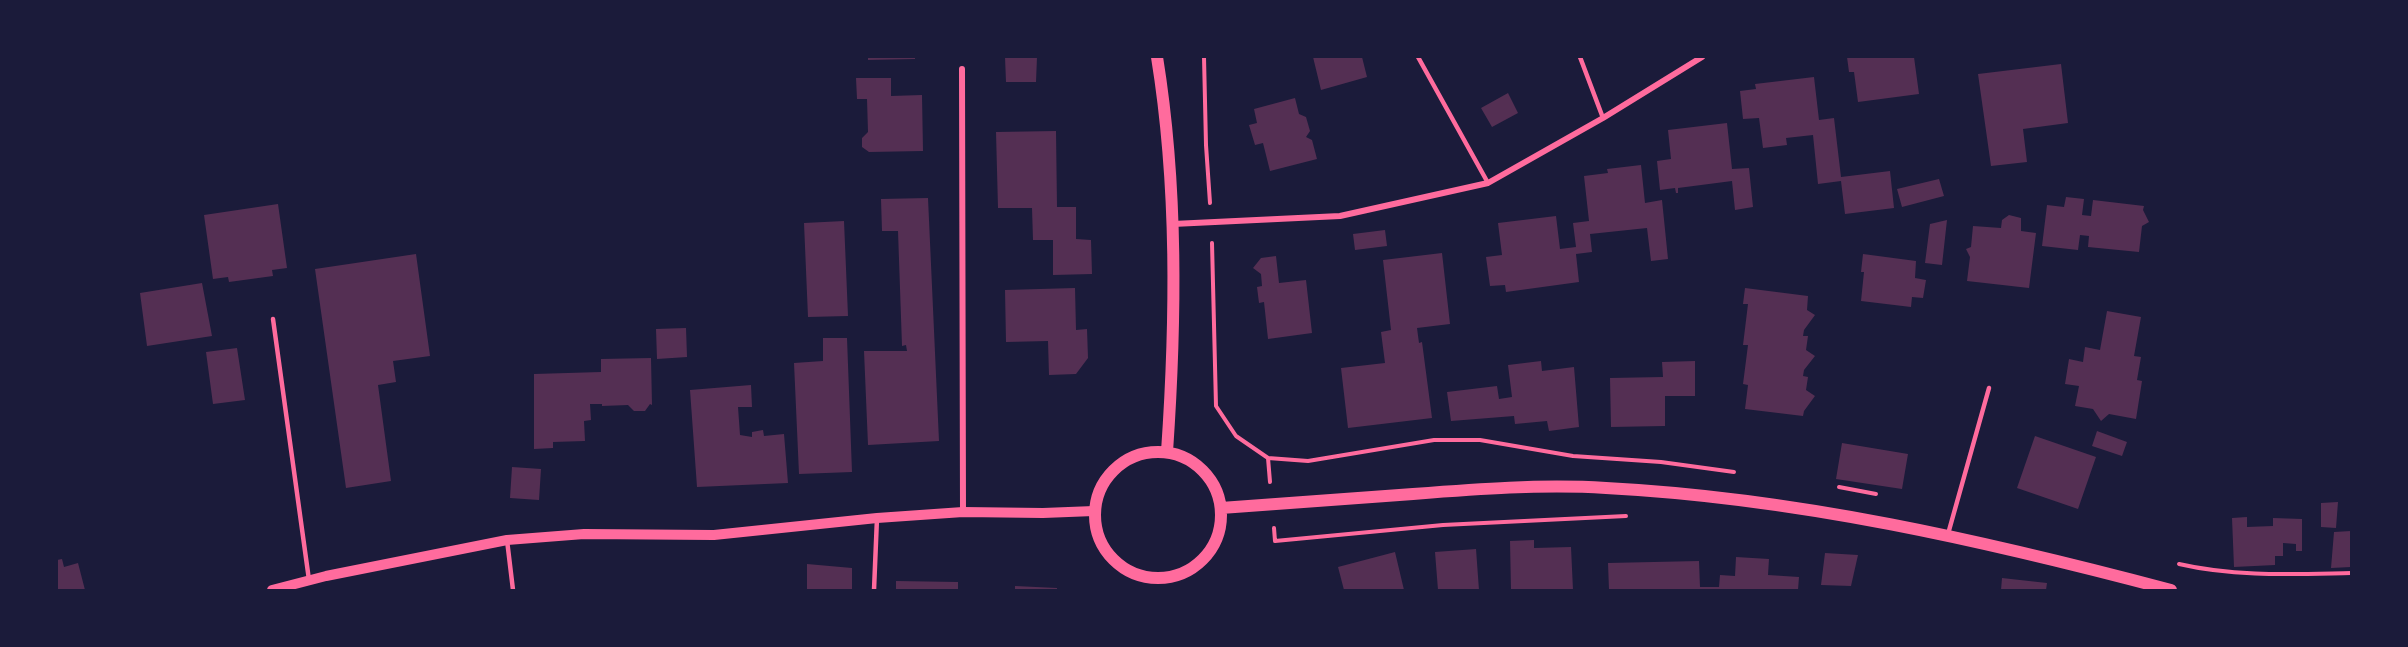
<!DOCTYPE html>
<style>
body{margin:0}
#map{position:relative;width:2408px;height:647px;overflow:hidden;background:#1b1b3a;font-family:"Asap Condensed",sans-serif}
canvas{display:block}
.frame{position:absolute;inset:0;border:58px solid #1b1b3a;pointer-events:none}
</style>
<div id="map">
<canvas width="2408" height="647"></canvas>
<div class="frame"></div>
</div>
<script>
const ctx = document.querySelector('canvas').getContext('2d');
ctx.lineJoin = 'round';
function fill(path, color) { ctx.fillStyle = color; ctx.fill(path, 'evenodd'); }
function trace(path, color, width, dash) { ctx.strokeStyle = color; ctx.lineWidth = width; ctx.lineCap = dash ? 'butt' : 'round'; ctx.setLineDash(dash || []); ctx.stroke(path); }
fill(new Path2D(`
 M868,57H915V59L868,60Z
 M1005,57H1037L1036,82H1006Z
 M1313,57H1362L1367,77L1321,90Z
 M1847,57H1914L1919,94L1858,102L1854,72H1849Z
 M2061,64L2068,123L2023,129L2027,162L1991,166L1978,74Z
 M1814,77L1819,120L1834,118L1841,177L1890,171L1894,208L1845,214L1841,181L1818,184L1813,135L1786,138L1787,145L1763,148L1759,118L1743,119L1740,91L1756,89L1755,84Z
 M856,78H891V96L922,95L923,151L869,152L862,147V138L868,132L867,99H857Z
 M1508,93L1518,113L1492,127L1481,108Z
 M1295,98L1299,114L1306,117L1310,131L1306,137L1312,140L1317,159L1270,171L1263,143L1255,145L1249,125L1257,123L1254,109Z
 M1727,123L1732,169L1749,168L1753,207L1735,210L1732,181L1678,188V193H1676L1675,188L1660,190L1657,161L1671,159L1668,130Z
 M1056,131L1057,207H1076V239L1091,240L1092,274L1053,275V240H1033L1032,208H998L996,132Z
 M1641,165L1645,203L1662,200L1668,259L1651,261L1647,228L1590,234L1592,252L1576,254L1579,282L1506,292L1505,285L1490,286L1486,257L1502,255L1498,223L1556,216L1560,249L1576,247L1573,223L1589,221L1584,176L1608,173L1607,169Z
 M1939,179L1944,196L1902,207L1897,189Z
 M2066,197L2084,199L2082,215L2091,216L2093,200L2144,206L2143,210L2149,222L2142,226L2139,252L2088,247L2089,236L2080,235L2078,250L2042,246L2047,205L2064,207Z
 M928,198L939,441L868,445L864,351H907L906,345L902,346L898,231H882L881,199Z
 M278,204L287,268L272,270L273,276L229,282L228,277L213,279L204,215Z
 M2009,215L2021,218V231L2036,233L2029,288L1967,281L1970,257L1966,249L1971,247L1973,226L2001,228L2002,220Z
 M1947,220L1942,265L1925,263L1930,224Z
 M844,221L848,316L808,317L804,223Z
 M1385,230L1387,246L1355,250L1353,234Z
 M1442,253L1450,324L1417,328L1419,343L1422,342L1432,418L1348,428L1341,368L1385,363L1381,332L1391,330L1383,260Z
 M416,254L430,356L393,361L396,382L378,385L391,481L346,488L315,269Z
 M1863,254L1916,261L1915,278L1926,280L1923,298L1912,297L1911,307L1861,301L1864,272H1861Z
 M1276,256L1279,283L1306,280L1312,333L1268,339L1264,302L1259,303L1257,287L1262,286L1261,274L1253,268L1261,258Z
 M202,283L212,336L147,346L140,293Z
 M1075,288L1076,330L1087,329L1088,358L1076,374L1049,375L1048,341L1006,342L1005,290Z
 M1745,288L1808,296L1807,310L1815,315L1804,330L1803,336H1808L1806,350L1815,356L1804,370L1803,376L1808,377L1806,390L1815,396L1804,411L1803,416L1745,409L1748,385L1743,384L1748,345H1743L1748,304H1743Z
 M2107,311L2141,317L2134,356L2141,357L2137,380L2142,381L2136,419L2109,414L2101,421L2093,409L2075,406L2079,386L2065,384L2069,359L2083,362L2085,347L2100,350Z
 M686,328L687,357L657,359L656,329Z
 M823,338H847L852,472L799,474L794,363L823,361Z
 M237,348L245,400L213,404L206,352Z
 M651,358L652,405L650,404L645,411H634L628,405L602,406V404H590L591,420L584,421L585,441L553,442V448L534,449V374L601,372V359Z
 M1541,361L1542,371L1574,367L1579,427L1549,431L1547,421L1515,424L1514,416L1451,421L1447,392L1497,386L1499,399L1512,397L1508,365Z
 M1695,361V396H1665V426L1611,427L1610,378L1663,377L1662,362Z
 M751,385L752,407H738L740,435L752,437V432L763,430L764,436L784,434L788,483L697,487L690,390Z
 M2097,431L2127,442L2122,456L2092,446Z
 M2035,436L2096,457L2078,509L2017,488Z
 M1842,443L1908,454L1902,489L1836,479Z
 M512,467L541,469L539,500L510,498Z
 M2338,502L2336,528L2321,527V503Z
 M2247,517V527L2273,526V518L2302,519V551H2296V544L2283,543V556H2275V565L2234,567L2232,518Z
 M2351,531V567L2331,568L2334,532Z
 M1534,540V548L1571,547L1573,590H1511L1510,541Z
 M1476,549L1479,590H1438L1435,552Z
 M1395,552L1404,590H1344L1338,567Z
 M1825,553L1858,555L1851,586L1821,585Z
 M1736,557L1769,559L1768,575L1799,577L1798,590H1609L1608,563L1699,561L1700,587H1719L1720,575L1735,576Z
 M62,559L64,567L78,563L85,590H57V560Z
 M807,564L852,568V590H807Z
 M2002,578L2047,583L2046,590H2001Z
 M896,581L958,582V590H896Z
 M1015,586L1057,588V590H1015Z`), '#542f53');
trace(new Path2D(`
 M1204,57L1206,145L1210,203
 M1212,243L1216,406L1236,436L1268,458
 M1270,482L1268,458L1308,461L1434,440H1480L1573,456L1661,462L1734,472
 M1839,487L1876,494
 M1274,528L1275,541L1443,525L1626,516
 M2179,564C2235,577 2294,574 2351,573`), '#ff6b9d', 4);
trace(new Path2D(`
 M1418,57L1488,183
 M1580,57L1603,118
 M273,319L309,580
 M1948,534L1989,388
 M507,540L513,590
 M874,590L877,518`), '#ff6b9d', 4.5);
trace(new Path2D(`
 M962,69L963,512
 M1173,224L1340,216L1488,183L1603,118L1702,57`), '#ff6b9d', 6);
trace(new Path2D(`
 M272,590L326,576L507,540L584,534L714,535L877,518L963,512L1043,513L1094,511`), '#ff6b9d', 10);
trace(new Path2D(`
 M1157,57C1178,187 1176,321 1167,452
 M1095 515a63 63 0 1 1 126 0a63 63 0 1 1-126 0Z
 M1221,508C1285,503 1349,499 1413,494C1477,489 1542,484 1606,488C1798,498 1986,541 2171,590`), '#ff6b9d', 12);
</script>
